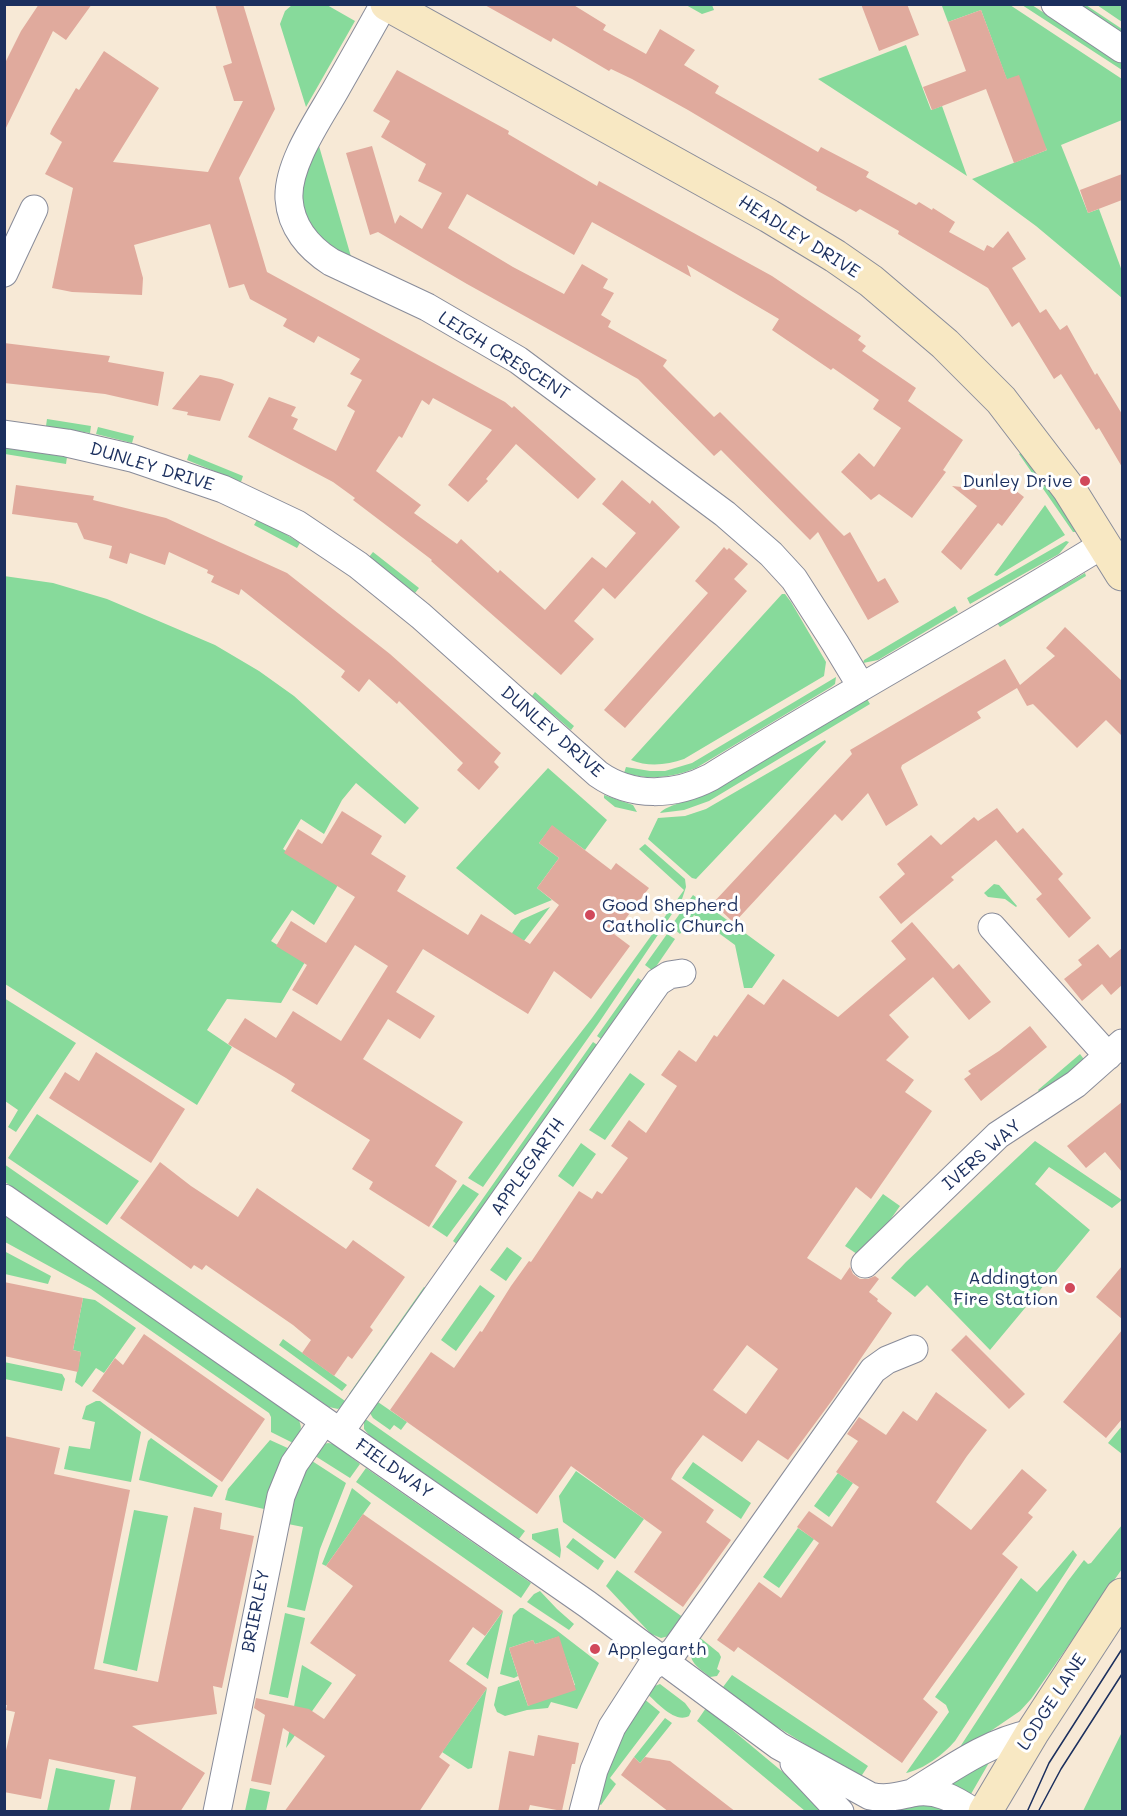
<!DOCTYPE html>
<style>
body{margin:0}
#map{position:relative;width:1127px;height:1816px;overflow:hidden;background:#f7e9d6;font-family:Mali,sans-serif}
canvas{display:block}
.frame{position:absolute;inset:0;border:6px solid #1b2f5e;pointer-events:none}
</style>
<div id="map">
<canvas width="1127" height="1816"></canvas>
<div class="frame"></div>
</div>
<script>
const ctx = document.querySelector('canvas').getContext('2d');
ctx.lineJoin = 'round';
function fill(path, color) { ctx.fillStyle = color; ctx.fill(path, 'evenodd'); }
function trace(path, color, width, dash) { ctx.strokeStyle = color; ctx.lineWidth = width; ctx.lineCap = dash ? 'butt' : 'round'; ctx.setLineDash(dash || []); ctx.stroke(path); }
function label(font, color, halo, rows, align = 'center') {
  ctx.font = font + ' Mali,sans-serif'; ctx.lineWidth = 6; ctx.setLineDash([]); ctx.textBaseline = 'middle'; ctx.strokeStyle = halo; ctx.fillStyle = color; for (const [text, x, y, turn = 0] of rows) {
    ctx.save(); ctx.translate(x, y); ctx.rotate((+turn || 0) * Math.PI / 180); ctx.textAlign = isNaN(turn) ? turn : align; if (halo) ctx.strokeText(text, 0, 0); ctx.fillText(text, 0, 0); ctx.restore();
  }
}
fill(new Path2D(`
 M945,4L1010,5L1122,79V120L1061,145L1088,213L1099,209L1122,271V298L1036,226L972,179L1047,150L1007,80L981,10L948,22L942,6Z
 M292,5H327L355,21L306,107L280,24L285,11Z
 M686,5H712L714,10L702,14Z
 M1022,5H1032L1122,64V70Z
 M1081,5H1086L1122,29V36L1079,7Z
 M1097,5H1122V22Z
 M906,45L931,110L942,106L967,176L818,79Z
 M319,146L352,260C323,246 296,221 302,185C304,171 313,158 319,146Z
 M47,419L91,426L90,433L46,426Z
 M98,427L134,436L132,443L96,434Z
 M5,448L67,457L66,464L5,454Z
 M1024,450L1075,527V532H1073L1019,454Z
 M189,454L243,476L241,482L187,460Z
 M1045,505L1065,535L997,576L994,575Z
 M257,520L279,530L300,543L297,548L254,525Z
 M1066,541L1069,542L1059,554L970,604L967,598Z
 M373,552L419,588L415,593L369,557Z
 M1085,573L1086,576L1000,627L997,623Z
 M4,576L53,583L107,599L215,645L259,671L294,696L419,808L405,824L356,783L342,800L324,834L301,819L283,849L338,885L314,925L292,910L271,941L305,962L281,1003L227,999L207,1030L232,1047L197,1105L5,984Z
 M782,594H785L791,602L826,662L824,676L684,759C667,765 648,767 631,760Z
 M955,606L958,612L878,660L863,663L864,660Z
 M836,677L835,684L831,687L696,768C672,778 649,780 624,773L626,767L650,771H665L692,763Z
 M535,692L574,726L571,730L532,696Z
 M867,699L870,704L709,801L684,810L660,813C666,805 698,798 710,793Z
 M825,740L826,742L696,879L692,878L648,839L658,818L685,816L706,809Z
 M548,768L607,820L585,850L552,826L539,843L559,858L537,888L552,900L515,915L456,868Z
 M604,795L633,805L637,812L615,807L604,798Z
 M645,844L685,879L686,887L682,899L598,1024L483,1187L468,1178L592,1018L684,890L639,849Z
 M994,884L999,885L1017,906L1016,907L1005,899L988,897L984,893Z
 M693,895L775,955L752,988H744L735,945L694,915L680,934L671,926Z
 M550,907L517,950L499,952L521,920Z
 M667,934L675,939L653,971L645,965Z
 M638,978L645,983L604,1041L597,1036Z
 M4,998L76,1043L16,1132L8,1127L18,1110L5,1101Z
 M593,1042L599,1046L459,1246L453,1241Z
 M1080,1054L1086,1062L1041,1094L1038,1090Z
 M630,1073L645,1084L605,1140L589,1130Z
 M37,1114L139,1181L107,1225L8,1158Z
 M1035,1141L1122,1200L1112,1208L1049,1167L1035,1184L1090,1230L990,1350L927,1285L915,1297L891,1278L906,1262Z
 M581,1143L596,1154L573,1187L558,1176Z
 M4,1164L348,1403L338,1409L329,1407L5,1182Z
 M463,1184L479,1194L447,1237L432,1227Z
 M883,1194L900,1206L863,1258L845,1246Z
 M4,1214L296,1416C304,1426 301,1434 295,1444L271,1432V1417L269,1413L91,1289L5,1242Z
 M507,1247L522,1258L506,1281L490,1270Z
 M4,1251L51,1276L48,1284L5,1274Z
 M480,1285L495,1296L456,1351L441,1340Z
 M424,1287L427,1289L353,1398L349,1394Z
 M83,1298L95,1300L136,1328L104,1373L96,1368L82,1387L75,1382L81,1352L73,1350Z
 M283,1339L347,1385L342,1391L279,1345Z
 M4,1362L62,1374L65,1379L62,1391L5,1379Z
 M375,1400L407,1422L401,1430L394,1425L390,1430L373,1418L368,1410Z
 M96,1401H100L141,1432L131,1482L64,1469L69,1446L90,1449L95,1422L82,1419L86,1406Z
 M364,1418L525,1531L519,1539L370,1436L364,1429Z
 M1122,1426V1454L1108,1443Z
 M151,1438L218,1486L212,1497L139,1480L148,1441Z
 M270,1440L292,1450L272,1483L264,1509L225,1500L228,1489Z
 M328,1443L334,1444L360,1464L350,1478L312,1454L324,1444Z
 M309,1459L346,1483L320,1549L305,1611L287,1607L303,1527L283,1523Z
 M693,1462L751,1503L741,1519L682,1478Z
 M366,1468L531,1583L521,1598L356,1482Z
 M576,1471L644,1519L615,1559L563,1522L559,1496Z
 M838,1473L853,1483L829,1517L814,1506Z
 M352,1488L371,1503L326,1566L322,1564Z
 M134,1510L168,1516L137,1671L103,1663Z
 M1122,1525V1569L1031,1699L1020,1711L960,1752L958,1750L1068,1581L1084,1560L1088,1564L1091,1563Z
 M558,1528L561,1550L560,1558L532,1539V1534Z
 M798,1528L814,1539L779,1588L763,1577Z
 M573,1538L604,1561L598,1570L566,1547Z
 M1073,1550L1077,1555L955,1741C943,1755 924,1769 906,1773L949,1712L946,1705L935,1697L1021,1578L1037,1592Z
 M617,1570L684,1618L669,1636L661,1638L651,1634L606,1586Z
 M540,1591L557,1609L574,1624L569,1630L527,1602L534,1594Z
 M520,1608H523L555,1629L599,1663L577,1709L551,1702L548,1708L527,1710L505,1716L497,1712L494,1705L498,1687L519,1680L528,1706L551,1693L575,1685L558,1637L535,1644L533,1640L509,1648L518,1676L514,1678L500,1674L513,1615Z
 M503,1611L488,1679L466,1664Z
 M285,1613L305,1618L288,1698L269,1694Z
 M698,1636L719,1653L721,1657L717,1669L720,1671L717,1676L710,1677C692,1663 684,1658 698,1636Z
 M302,1665L332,1683L286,1748Z
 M732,1675L868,1766L860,1778L766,1720L723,1687Z
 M660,1684L685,1703L691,1711L689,1716C675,1724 657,1702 646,1693L652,1687Z
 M487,1688L472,1768L468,1769L442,1752Z
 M643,1698L660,1712L610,1778L616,1784L601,1805L596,1802L611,1754Z
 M706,1708L784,1773L822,1808L820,1811H805L697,1721Z
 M665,1718L672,1723L640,1763L634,1757Z
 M1122,1732V1811H1083Z
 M994,1754L971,1794L949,1785Z
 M56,1768L115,1780L109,1811H47Z
 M250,1788L270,1792L266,1811H245Z
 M919,1801L956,1812H887L889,1809Z`), '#87da9b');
fill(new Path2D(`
 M39,4H92L66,40L53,31L4,132V65L21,31Z
 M215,4H243L275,109L239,178L267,272L505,402L512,408L514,406L596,479L578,499L516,444L486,479L488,481L468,502L448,485L492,430L433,398L429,405L422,400L402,438L399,436L376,471L421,505L414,513L457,544L461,539L498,573L500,570L545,610L592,557L606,568L636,533L602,504L622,480L650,504L652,500L680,527L615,599L603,588L574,621L594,639L561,675L431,561L432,560L353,500L355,498L333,482L248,437L269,397L296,407L291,416L298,419L293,429L336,451L355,411L347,406L362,380L350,374L360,359L318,336L314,343L283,326L287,319L250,299L244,284L229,288L210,224L134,245L143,278L142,295L72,292L52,288L73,188L45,174L62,142L50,134L52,129L76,88L79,90L104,51L159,88L113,162L208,172L243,101H234L223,66L232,63Z
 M483,4H572L606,25L603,30L646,54L660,29L695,50L684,65L719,86L715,93L818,152L821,147L869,172L866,177L916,205L919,202L932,210L933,208L955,222L949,232L984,251L987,245L993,248L1008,231L1026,259L1012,268L1040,313L1046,309L1060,330L1067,325L1095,375L1097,373L1122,414V467L1099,428L1096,430L1061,374L1054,379L1019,322L1012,327L988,288L898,234L899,231L860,209L856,212L816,190L817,187L688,110L632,79L611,69L609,71L553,38L551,42Z
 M861,4H907L919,35L879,51Z
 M981,10L1007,79L1019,75L1047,150L1014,163L986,89L932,110L923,87L966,71L948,22Z
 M397,70L509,131L508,134L597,186L599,181L772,276L861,336L858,340L866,346L862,351L916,388L908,401L963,440L943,470L946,472L912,518L879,494L871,500L841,472L859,453L874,467L901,428L873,409L879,400L833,368L831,370L772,330L779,319L687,265L691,277L592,222L574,255L467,194L448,228L513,267L564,294L582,264L608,279L603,288L614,293L601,315L611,321L608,327L667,360L663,366L714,417L720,412L844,536L850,532L878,582L885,578L899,602L868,620L818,532L810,540L721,450L714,456L638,379L467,284L378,232L370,235L346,153L372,146L395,224L400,215L422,229L442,193L418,181L426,164L381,137L390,121L373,111Z
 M1122,174V200L1088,213L1080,190Z
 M4,343L110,356L108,362L164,372L158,406L105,394L4,383Z
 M200,375L221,379L234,384L220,421L187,415L188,412L172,409Z
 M993,473L1024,497L1002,526L998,523L961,570L941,552L977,506L952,486L981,489Z
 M16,485L94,496L93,500L166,518L287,573L390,654L501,753L494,762L499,767L479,790L457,770L463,763L399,701L397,704L369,679L359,692L341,677L345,671L241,589L239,595L211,582L214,576L207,573L208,570L169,552L165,565L130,553L127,564L109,558L112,546L84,539L77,523L12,514Z
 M724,547L727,550L729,548L748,564L734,579L747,591L625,728L604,710L708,593L695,581Z
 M1065,627L1122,681V736L1106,720L1077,748L1033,704L1027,706L1017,688L977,712L981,718L902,765L901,768L918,805L886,826L868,793L842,821L835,814L734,923L713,903L852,754L850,750L1005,659L1020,685L1055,656L1046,648Z
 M997,808L1017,833L1023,828L1063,874L1058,879L1091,918L1069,938L1036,899L1042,894L996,840L951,877L954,880L901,924L879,897L905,874L897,864L931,835L941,845L974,817L978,821Z
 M342,811L382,836L371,854L406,876L397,891L468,935L481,914L530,944L559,905L537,888L559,858L539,843L552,825L611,870L616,863L649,888L614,934L630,946L591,999L554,971L528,1014L423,949L396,992L435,1016L420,1039L388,1019L363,1059L463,1122L435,1166L457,1181L429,1227L369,1189L373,1182L352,1169L370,1140L291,1091L295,1084L286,1078L228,1044L245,1018L276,1038L293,1011L341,1041L388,966L355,945L317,1005L292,990L307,965L276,946L291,921L326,943L355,897L284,853L298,829L322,844Z
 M912,922L953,969L959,964L991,1002L969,1020L933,977L889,1015L909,1037L886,1060L914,1080L905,1092L932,1111L871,1199L856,1187L807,1258L841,1280L850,1267L853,1274L860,1279H868L875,1276L879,1279L869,1292L878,1299L877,1301L892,1313L833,1399L788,1460L758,1440L742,1462L703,1435L676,1470L671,1479L714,1510L706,1522L731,1540L683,1607L634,1572L662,1532L571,1466L537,1514L390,1410L431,1352L454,1368L480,1331L482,1332L511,1286L529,1261L531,1262L579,1191L592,1199L597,1191L602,1194L628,1158L611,1146L629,1120L646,1133L677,1086L661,1075L679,1050L696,1062L714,1035L717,1037L748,994L764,1005L783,979L838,1017L906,959L891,941ZM747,1345L778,1369L746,1414L713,1390Z
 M1098,944L1110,958L1122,948V985L1111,995L1102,984L1082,1001L1064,979L1082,965L1078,960Z
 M1030,1026L1047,1047L981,1101L964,1079L971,1074L968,1071L999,1051Z
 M96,1052L185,1109L151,1163L49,1098L65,1072L79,1081Z
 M1122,1102V1172L1105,1152L1086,1168L1067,1146Z
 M160,1162L191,1186L238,1217L257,1188L346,1249L353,1240L405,1277L370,1327L373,1330L352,1359L348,1356L334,1376L302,1353L311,1340L293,1325L206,1265L202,1270L194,1265L191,1269L120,1218Z
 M1122,1266V1319L1096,1297Z
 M4,1282L83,1298L73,1350L81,1352L78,1372L4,1356Z
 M1122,1330V1419L1106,1438L1063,1402Z
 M144,1334L265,1419L222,1482L92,1391L115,1358L123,1365Z
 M966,1335L1025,1394L1009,1409L951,1350Z
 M936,1392L987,1430L967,1456L936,1502L971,1530L1022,1469L1047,1490L1028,1513L1033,1517L1002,1554L1018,1567L923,1699L938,1712L902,1763L738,1647L734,1652L717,1640L759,1582L781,1598L819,1543L797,1527L809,1511L832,1527L859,1487L836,1472L858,1441L847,1434L859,1417L886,1435L903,1411L917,1421Z
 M4,1436L60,1448L54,1474L130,1490L94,1669L158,1682L194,1507L222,1513L220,1529L254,1536L222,1688L213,1686L217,1714L132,1726L205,1773L180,1812H130L136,1777L49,1759L41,1799L4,1792V1759L15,1712L6,1710L7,1705H4Z
 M363,1514L503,1611L485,1636L473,1627L449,1661L487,1688L439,1757L450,1765L419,1812H284L325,1756L283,1728L271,1785L251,1781L265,1715L254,1708L256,1698L309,1709L324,1719L356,1675L310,1643L353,1586L326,1566Z
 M559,1636L576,1690L528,1706L509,1648L533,1640L535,1644Z
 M538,1735L579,1743L575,1764H572L562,1811L530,1805L528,1812H498L509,1751L534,1756Z
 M634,1757L640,1763L645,1757L670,1761L736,1812H669L621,1775Z`), '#e0aa9d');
const street = new Path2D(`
 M384,4C368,33 352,61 336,89C319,119 287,164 289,199C291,227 309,248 331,262L427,307L518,360L725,514L771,554L794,579L835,643L861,686
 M1055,4L1122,49
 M4,273L34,209
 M4,434L67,443L132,458L223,489L297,524L358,565L421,616L598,774C632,798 675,796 711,777C840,697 974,624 1104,544
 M992,927L1108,1056
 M4,1198L587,1604L779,1746L870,1796C886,1800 897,1796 912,1793C936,1788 954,1799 974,1812
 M865,1264L998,1135L1076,1084L1122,1043
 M340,1432L658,982L669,975L682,973
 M794,1763L840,1812
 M912,1793C951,1769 987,1742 1032,1733
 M217,1812L281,1496L294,1464L324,1421
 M583,1812L594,1770L612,1727L650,1668L674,1651L873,1370L887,1360L914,1349`);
const secondary = new Path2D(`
 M387,4L769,216L835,256L871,281L945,344L1001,400L1069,489L1122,574
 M985,1812L1032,1733L1122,1595`);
trace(street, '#898c9a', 29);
trace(secondary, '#898c9a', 35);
trace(street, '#fff', 27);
trace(secondary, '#f8e8c3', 33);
trace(new Path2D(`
 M1027,1812L1049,1763L1122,1649
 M1038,1812L1061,1769L1122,1674`), '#1b2f5e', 1.5);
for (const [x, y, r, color] of [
 [1085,481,6,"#d1495b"],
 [590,915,6,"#d1495b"],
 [1070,1288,6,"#d1495b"],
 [595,1649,6,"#d1495b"]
]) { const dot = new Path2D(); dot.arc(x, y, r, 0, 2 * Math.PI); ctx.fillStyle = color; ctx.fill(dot); trace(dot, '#fff', 2); }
label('18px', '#1b2f5e', '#fff', [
 ["HEADLEY DRIVE",799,237,32],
 ["LEIGH CRESCENT",504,356,32],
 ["DUNLEY DRIVE",152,467,17],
 ["DUNLEY DRIVE",552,732,41],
 ["IVERS WAY",982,1155,-41],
 ["APPLEGARTH",528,1167,-55],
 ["FIELDWAY",394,1469,35],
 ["BRIERLEY",256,1611,-79],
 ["LODGE LANE",1052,1702,-57]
]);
label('18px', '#1b2f5e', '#fff', [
 ["Dunley Drive",1073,481],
 ["Good Shepherd",602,905,"left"],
 ["Catholic Church",602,926,"left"],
 ["Addington",1058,1278],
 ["Fire Station",1058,1299],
 ["Applegarth",607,1649,"left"]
], 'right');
</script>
